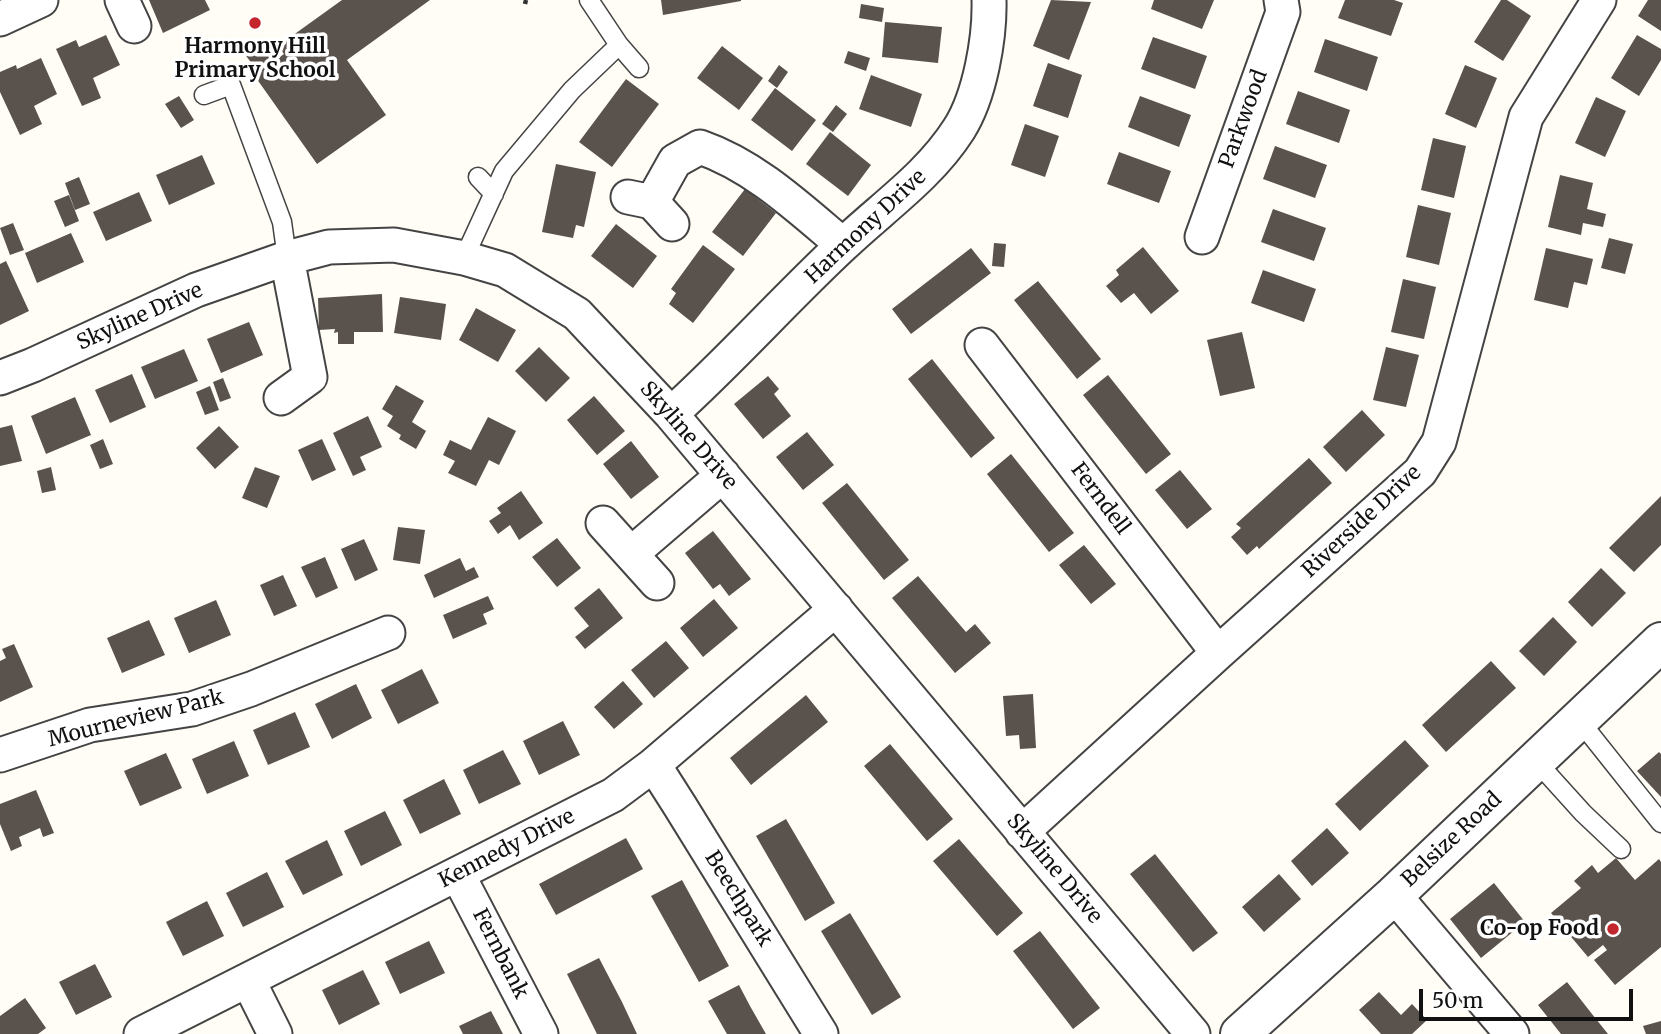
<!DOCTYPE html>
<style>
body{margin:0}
#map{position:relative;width:1661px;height:1034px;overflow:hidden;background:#fffdf5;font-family:Merriweather,serif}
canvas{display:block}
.scale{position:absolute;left:1419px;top:989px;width:214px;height:32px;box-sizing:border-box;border:4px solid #111;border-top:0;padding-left:9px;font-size:21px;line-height:24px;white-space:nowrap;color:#111;-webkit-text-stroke:5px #fff;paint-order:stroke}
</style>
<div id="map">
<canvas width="1661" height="1034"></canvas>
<div class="scale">50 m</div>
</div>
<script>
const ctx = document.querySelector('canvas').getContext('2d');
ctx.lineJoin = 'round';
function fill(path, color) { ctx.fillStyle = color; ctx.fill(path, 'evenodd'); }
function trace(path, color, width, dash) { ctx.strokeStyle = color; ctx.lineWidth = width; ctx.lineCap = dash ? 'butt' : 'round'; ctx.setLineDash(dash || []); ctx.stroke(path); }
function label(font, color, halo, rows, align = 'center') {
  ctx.font = font + ' Merriweather,serif'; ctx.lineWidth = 7; ctx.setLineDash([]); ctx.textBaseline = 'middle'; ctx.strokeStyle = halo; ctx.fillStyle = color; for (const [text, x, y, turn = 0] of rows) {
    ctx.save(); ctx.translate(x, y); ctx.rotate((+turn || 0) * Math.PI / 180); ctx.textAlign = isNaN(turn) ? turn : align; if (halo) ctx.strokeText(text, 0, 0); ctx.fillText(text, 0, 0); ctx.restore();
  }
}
fill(new Path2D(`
 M149,0H205L210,10L163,33Z
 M342,0H430L347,60L386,115L317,164L254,75L258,72L244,53L263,39L277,59L284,54L278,46Z
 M661,0H741V1L663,15Z
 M1051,0L1091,2L1069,60L1033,46Z
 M1154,0H1214L1202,29L1151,9Z
 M1345,0H1394L1403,3L1391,36L1338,18Z
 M1501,0H1507L1531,16L1503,61L1474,42Z
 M1648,0H1661V31L1638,16Z
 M861,4L884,8L882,22L859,18Z
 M885,22L942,27L938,63L882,57Z
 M106,35L120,65L93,78L101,98L82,106L56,49L76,40L79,47Z
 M1637,35L1661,49V60L1639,96L1611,78Z
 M1153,37L1207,56L1195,89L1141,69Z
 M1325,39L1378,57L1367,91L1314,72Z
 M722,46L763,78L739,110L697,78Z
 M848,51L870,58L866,71L844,63Z
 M41,58L57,94L34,106L42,124L20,135L0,92V72L16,65L17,69Z
 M1048,63L1082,75L1068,118L1033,106Z
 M779,65L788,72L777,88L768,81Z
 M1465,65L1497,78L1476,128L1445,114Z
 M871,75L922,94L911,127L859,109Z
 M626,79L659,104L612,167L579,142Z
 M775,88L816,120L792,151L751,120Z
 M1298,91L1350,110L1339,143L1286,124Z
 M179,96L194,120L181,128L165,104Z
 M1140,96L1191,115L1179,147L1128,127Z
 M1596,97L1626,111L1605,157L1575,143Z
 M836,105L847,114L833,132L822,124Z
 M1025,124L1059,136L1045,177L1011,165Z
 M830,132L871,165L848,196L806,164Z
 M1433,138L1466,146L1454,198L1421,190Z
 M1275,146L1327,165L1315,198L1263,179Z
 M1119,152L1171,171L1159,203L1107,184Z
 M202,155L215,184L169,205L156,175Z
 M556,164L596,172L584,227L576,225L573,238L542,232Z
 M1560,175L1593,183L1587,209L1606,214L1603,227L1583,223L1581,235L1548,227Z
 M79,177L90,204L75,210L65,183Z
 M745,189L776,213L743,256L712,232Z
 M139,192L152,221L106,241L93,212Z
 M69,195L79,221L65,227L54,201Z
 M1418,205L1451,213L1439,265L1406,257Z
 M1273,209L1326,228L1314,261L1261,242Z
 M13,223L24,250L10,255L0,228Z
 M616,224L657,256L633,288L591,256Z
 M71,233L84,262L37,283L25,253Z
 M1609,238L1633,244L1625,274L1601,268Z
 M994,243L1006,244L1004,267L992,266Z
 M703,245L735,269L693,323L669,304L676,293L671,289Z
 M1143,247L1179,291L1151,314L1134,293L1121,303L1106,286L1119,275L1116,270Z
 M971,248L991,273L911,334L892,309Z
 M1546,248L1593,259L1587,285L1574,282L1568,308L1534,300Z
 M6,261L29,311L0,325V264Z
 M1263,270L1316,289L1304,322L1251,303Z
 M1403,279L1436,287L1424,339L1391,332Z
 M1038,281L1101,359L1077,379L1014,300Z
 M382,294L383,332H354V344H338V332L334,333L335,329L319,330L318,298Z
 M400,297L446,304L441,340L394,333Z
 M476,308L516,330L498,362L459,340Z
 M249,322L263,355L221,373L207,339Z
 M1242,332L1255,388L1220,396L1207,340Z
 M539,347L570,378L546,402L515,371Z
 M1386,347L1419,355L1406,407L1373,400Z
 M184,349L198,381L155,399L141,367Z
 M932,359L995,438L971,458L908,379Z
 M132,374L146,407L110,423L95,390Z
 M1108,375L1171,454L1146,474L1083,395Z
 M768,376L779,389L774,394L791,416L763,439L734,404Z
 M223,378L231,398L220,402L213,382Z
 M396,385L424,401L412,422L426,431L416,449L399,439L401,435L387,426L393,416L382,409Z
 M210,386L219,410L205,415L196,392Z
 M594,396L625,431L597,455L567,420Z
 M75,397L91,435L46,454L31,416Z
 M1362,410L1385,435L1346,472L1323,447Z
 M368,416L382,447L360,457L366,470L353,476L333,433Z
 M488,417L516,431L499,465L489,460L476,486L448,473L455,461L443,455L450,440L471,450Z
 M12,425L22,461L0,466V428Z
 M219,426L239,447L215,469L196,448Z
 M807,432L834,465L803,490L776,457Z
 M103,439L113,464L100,469L90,445Z
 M322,439L336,470L312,481L298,450Z
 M631,441L659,477L631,499L603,464Z
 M1011,454L1074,533L1049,552L987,474Z
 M1309,458L1332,483L1259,549L1257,546L1247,555L1231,537L1241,528L1236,524Z
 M51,467L56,490L42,493L37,471Z
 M255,467L280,476L267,508L242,498Z
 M1180,470L1212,509L1187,529L1155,490Z
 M847,483L909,560L884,580L822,503Z
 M521,491L543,523L519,540L510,525L498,534L489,521L501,513L497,508Z
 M1661,496V545L1634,572L1609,548Z
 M398,527L425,530L420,564L393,560Z
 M713,531L751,579L729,596L720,584L713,589L685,553Z
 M557,538L581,568L557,587L532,557Z
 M364,539L378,570L355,581L341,549Z
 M1084,545L1116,584L1091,604L1059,565Z
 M325,557L338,588L316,598L301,567Z
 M460,558L466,571L474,567L479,577L434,598L424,575Z
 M1601,568L1626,593L1592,627L1568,602Z
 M283,575L297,606L274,616L260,585Z
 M918,576L966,632L975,624L991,643L955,673L892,598Z
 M599,588L623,618L585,649L575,637L589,626L574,608Z
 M488,596L494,609L483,614L487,624L453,639L443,615Z
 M714,599L738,628L703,657L680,628Z
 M216,600L231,635L189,653L174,618Z
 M1553,617L1577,642L1544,676L1519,651Z
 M149,620L165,655L122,673L107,638Z
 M666,641L689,668L654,698L631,670Z
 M14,644L33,687L0,702V661L6,658L2,649Z
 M1491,661L1516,688L1446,752L1422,725Z
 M422,669L439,703L398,724L381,690Z
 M623,681L643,704L614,729L594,707Z
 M356,684L372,718L332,739L315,704Z
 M1033,694L1036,748L1020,749L1019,735L1006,736L1003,696Z
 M806,695L828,722L751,785L730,758Z
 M295,712L310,747L268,765L253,730Z
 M563,721L580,755L539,775L523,741Z
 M1405,740L1429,766L1360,831L1335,804Z
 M234,741L249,776L207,794L192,759Z
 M890,744L953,819L927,841L864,766Z
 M503,750L521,784L479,804L463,770Z
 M1659,752L1661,754V797L1637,771Z
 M166,753L182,788L140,806L124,771Z
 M444,779L461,814L420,834L403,800Z
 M36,790L54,833L43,837L40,828L19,837L22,846L11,851L0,824V804Z
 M385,811L402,845L361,866L344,831Z
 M786,819L835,903L805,921L756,836Z
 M1327,828L1349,853L1312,886L1291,861Z
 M626,838L643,869L556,915L539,884Z
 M959,839L1023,913L997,936L933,861Z
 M327,840L343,875L303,895L285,861Z
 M1155,854L1218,933L1193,952L1130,874Z
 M1616,858L1635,880L1659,859L1661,862V947L1615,985L1594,960L1607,950L1603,945L1588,957L1551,913L1581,888L1574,881L1592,865L1598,873Z
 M267,872L284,907L243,927L226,893Z
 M1279,874L1301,899L1264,932L1242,907Z
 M682,880L729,966L699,982L651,896Z
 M1494,883L1525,922L1481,958L1450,919Z
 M207,901L224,936L183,956L166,922Z
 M850,913L901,997L872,1015L821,931Z
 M1040,931L1100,1008L1073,1029L1013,951Z
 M429,941L445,973L400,994L385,962Z
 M599,958L622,1002L637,1034H597L567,974Z
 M95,964L112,997L76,1015L59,982Z
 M363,970L380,1004L339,1025L322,990Z
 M1567,982L1592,1014L1608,1034H1561L1538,1005Z
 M739,985L750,1006L766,1034H727L708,1001Z
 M1379,992L1401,1015L1412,1004L1427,1020L1412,1034H1381L1359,1010Z
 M25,998L46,1028L38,1034H0V1016Z
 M491,1011L503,1034H463L459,1026Z
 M1661,1021V1034H1646L1643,1026Z`), '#5a524d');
const service = new Path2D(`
 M589,0L619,45
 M204,95L231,85L282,222L287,258
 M478,177L494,194
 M464,258L504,171L572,90L619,45L639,68
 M1579,720L1661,823
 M1536,761L1583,813L1621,849`);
const minor = new Path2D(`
 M122,0L134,26
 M0,19L41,0
 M628,197L652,202L672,224
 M652,202L675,161L700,147C755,166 799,208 843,245
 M1202,237L1283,12L1281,0
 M982,345L1218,653
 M0,378L33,365L196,290L287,258L329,247L394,245L464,258L505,270L577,314L671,414L1193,1034
 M281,398L310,377L287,258
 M671,414C731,360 784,300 843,245C883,207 929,176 959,129C980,96 990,38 989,0
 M603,523L657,583
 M631,554L723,475
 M0,755L90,725L192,709L251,689L388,633
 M652,766L659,773L680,806L821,1034
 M1022,832L1218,653L1420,472L1439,442L1526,117L1599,0
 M458,875L541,1034
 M1394,895L1512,1034
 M248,980L275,1034
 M141,1034L613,795L652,766L836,609`);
const tertiary = new Path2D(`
 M1240,1034L1394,895L1661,642`);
trace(service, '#444', 21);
trace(minor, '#444', 37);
trace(tertiary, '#444', 42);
trace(new Path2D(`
 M525,4L526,0`), '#333', 4.5, [7, 3.5]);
trace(service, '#fff', 18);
trace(minor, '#fff', 33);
trace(tertiary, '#fff', 38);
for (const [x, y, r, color] of [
 [255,23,7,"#c4262e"],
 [1613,929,7,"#c4262e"]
]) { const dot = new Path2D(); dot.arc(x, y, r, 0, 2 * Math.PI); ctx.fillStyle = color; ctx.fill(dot); trace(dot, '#fff', 2.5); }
label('bold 21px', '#111', '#fff', [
 ["Harmony Hill",255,47],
 ["Primary School",255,71],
 ["Co-op Food",1599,929,"right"]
]);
label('21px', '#111', '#fff', [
 ["Parkwood",1244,119,-70],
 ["Harmony Drive",866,227,-43],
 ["Skyline Drive",140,317,-24],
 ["Skyline Drive",688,436,49],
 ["Ferndell",1100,499,53],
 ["Riverside Drive",1362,522,-43],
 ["Mourneview Park",136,719,-14],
 ["Belsize Road",1452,840,-43],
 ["Kennedy Drive",507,849,-27],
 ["Skyline Drive",1054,869,50],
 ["Beechpark",738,899,58],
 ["Fernbank",500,954,63]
]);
</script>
